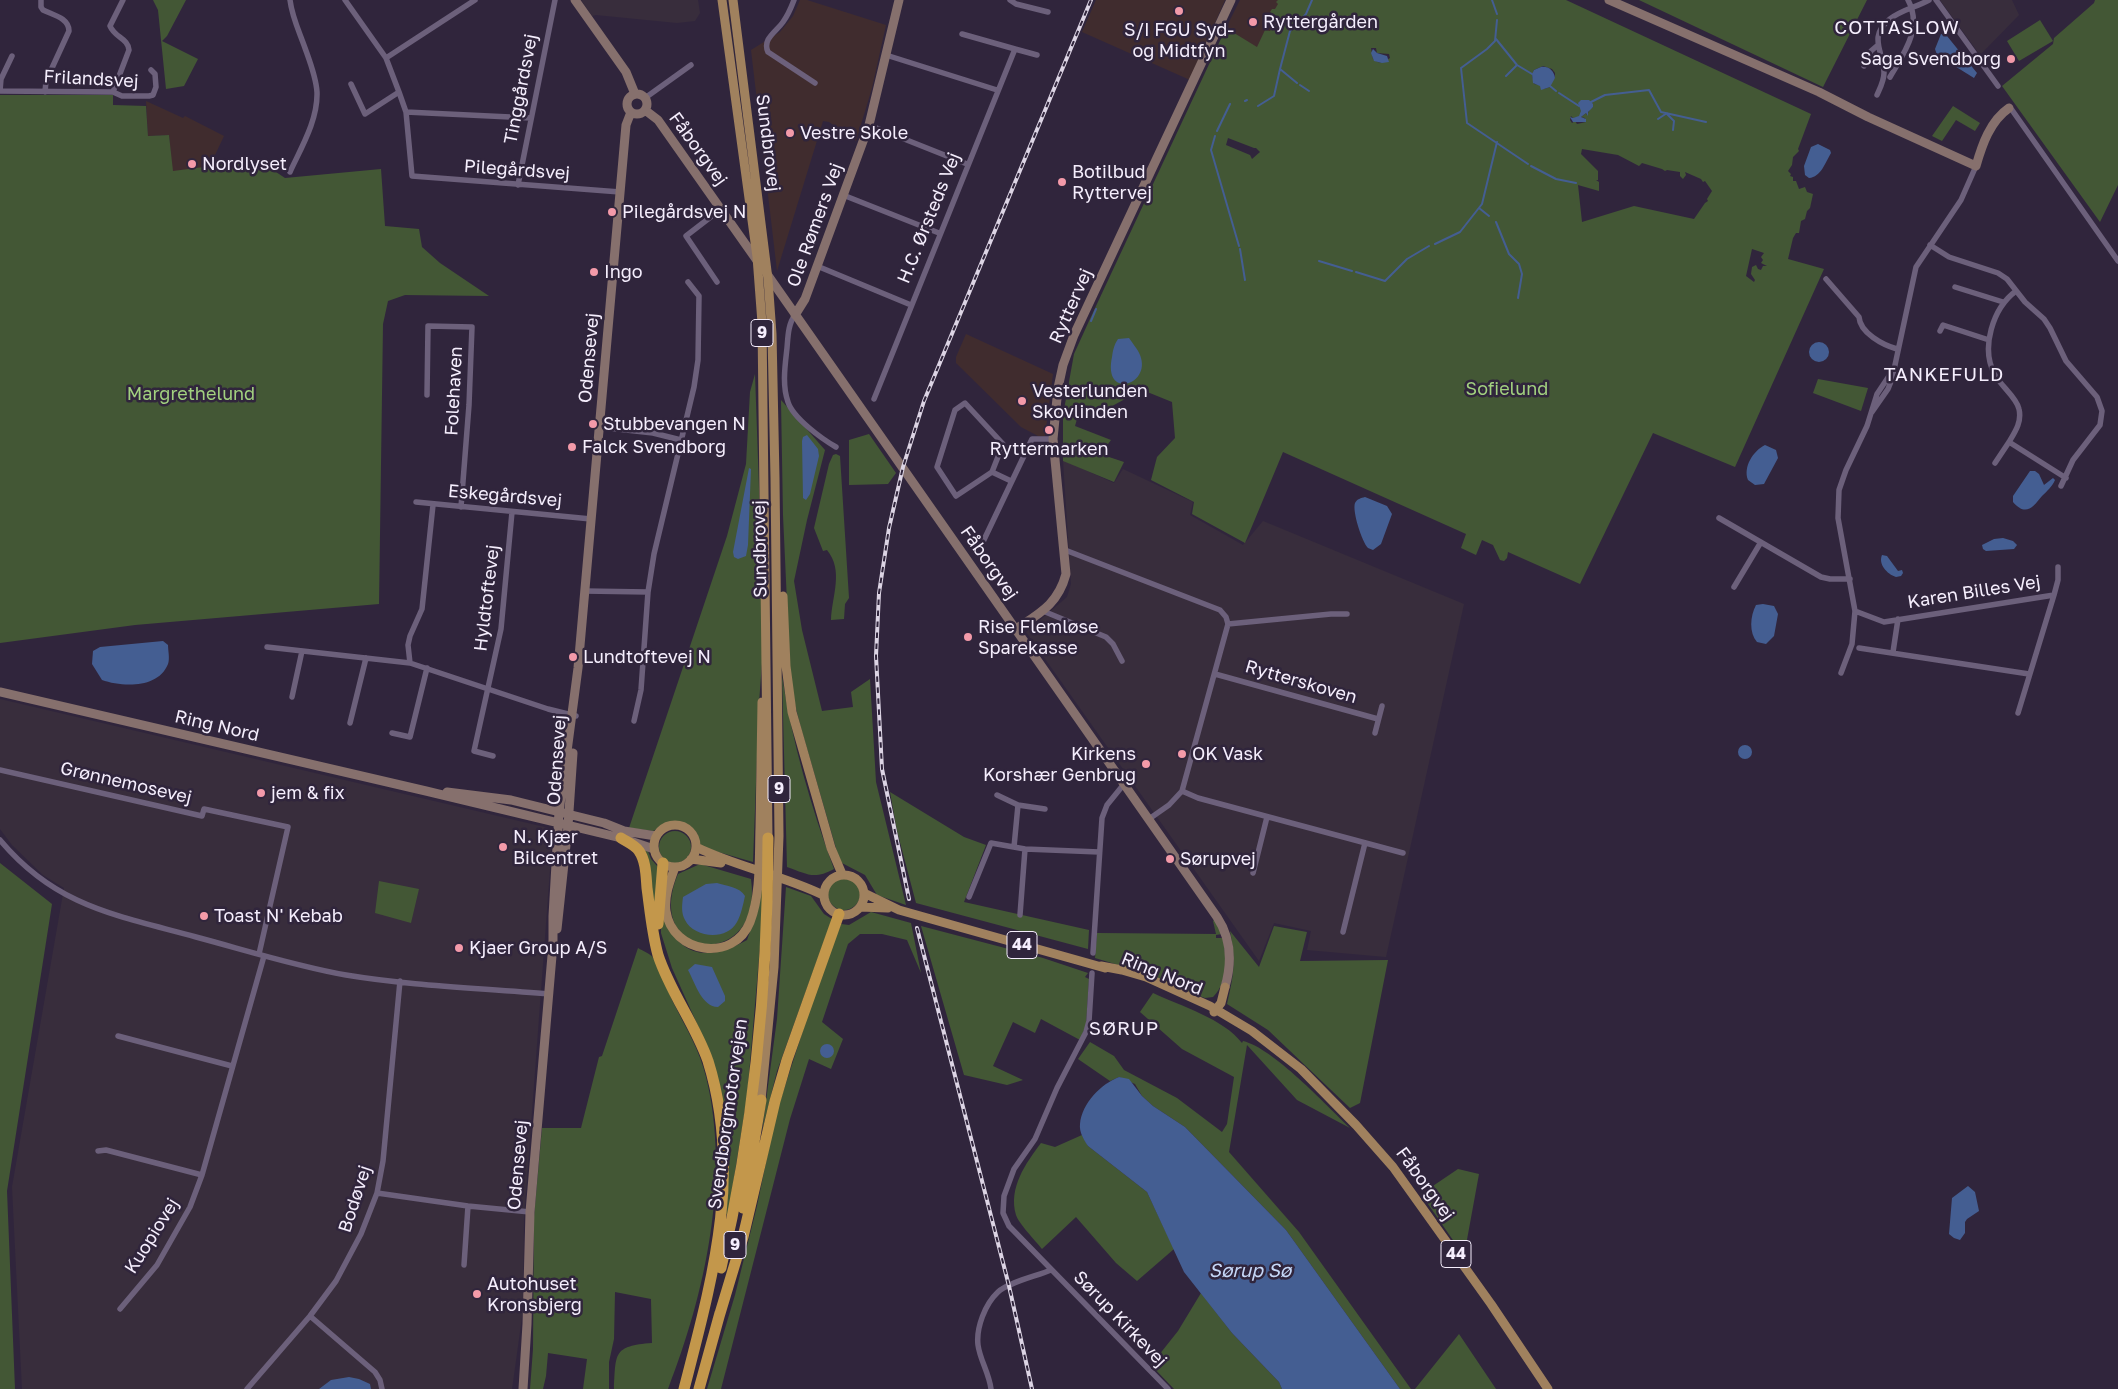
<!DOCTYPE html>
<meta charset="utf-8">
<style>
body{margin:0}
canvas{display:block;background:#30253c}
</style>
<canvas width="2118" height="1389"></canvas>
<script>
const ctx = document.querySelector('canvas').getContext('2d');
ctx.lineJoin = 'round';
function fill(path, color) { ctx.fillStyle = color; ctx.fill(path, 'evenodd'); }
function trace(path, color, width, dash) { ctx.strokeStyle = color; ctx.lineWidth = width; ctx.lineCap = dash ? 'butt' : 'round'; ctx.setLineDash(dash || []); ctx.stroke(path); }
function label(font, color, halo, rows, align = 'center') {
  ctx.font = font + ' "Golos Text",sans-serif'; ctx.lineWidth = 5; ctx.setLineDash([]); ctx.textBaseline = 'middle'; ctx.strokeStyle = halo; ctx.fillStyle = color; for (const [text, x, y, turn = 0] of rows) {
    ctx.save(); ctx.translate(x, y); ctx.rotate((+turn || 0) * Math.PI / 180); ctx.textAlign = isNaN(turn) ? turn : align; if (halo) ctx.strokeText(text, 0, 0); ctx.fillText(text, 0, 0); ctx.restore();
  }
}
fill(new Path2D(`
 M581,0H698L700,13L695,21L677,23L596,15L592,16Z
 M1940,0H2012L2019,15L1980,55Z
 M1063,460L1114,483L1123,469L1193,502L1190,515L1243,545L1263,521L1464,604L1386,957L1307,950L1311,931L1274,923L1259,961L1026,632L1067,597L1071,584Z
 M0,699L553,829L524,1219L523,1310L512,1389H22L12,1187L64,888L43,875L12,845L0,829Z`), '#382d3c');
fill(new Path2D(`
 M800,0H807L886,25L872,88L856,141L829,122L823,121L777,271L751,50L780,32L793,16Z
 M1096,0H1225L1190,80L1082,32Z
 M1240,0H1285L1270,37L1257,48L1226,28Z
 M146,101L183,118L185,116L224,136L198,191L174,193L169,135L148,136Z
 M966,334L1053,374L1045,436H1038L1021,427L956,363V357Z`), '#402c2e');
fill(new Path2D(`
 M153,0H186L167,36L162,41L198,59L184,86L166,89L158,10Z
 M1278,0H1566L1811,114L1798,149L1799,151L1793,157L1792,165L1788,171L1791,174L1790,176L1793,177V181H1796L1799,189L1805,187L1807,192L1813,194L1810,208L1807,211L1805,219L1801,221L1799,233H1796L1793,238L1788,259L1824,269L1735,467L1653,433L1580,584L1508,552L1507,558L1504,561L1500,560L1493,545L1482,540L1476,555L1461,548L1466,534L1283,452L1245,543L1192,514L1194,502L1151,480L1157,457L1175,438L1172,402L1135,387L1125,399L1092,417L1079,412L1075,426L1111,440L1105,448L1109,457L1124,462L1114,482L1063,461V415L1074,354L1089,321L1226,28L1257,47L1265,30L1270,31L1273,27L1272,31L1276,23L1274,19L1276,16L1270,12L1272,9H1275L1278,4L1276,2ZM1371,48H1376L1377,53L1389,54L1390,58C1383,62 1380,65 1373,59ZM1543,66L1552,69L1555,73V78L1552,80L1550,87L1544,89L1541,85L1534,84L1532,75L1534,70ZM1582,100L1592,103L1593,107L1590,109L1587,115L1586,113L1581,117L1585,118L1586,122L1577,124L1575,121L1572,123L1570,120L1571,116L1573,118L1580,117L1582,111L1579,104ZM1228,138L1254,148H1256L1260,152L1252,159L1250,155L1226,145ZM1582,149L1618,155L1639,166L1642,163L1662,169L1665,171L1667,170L1680,172V176L1683,179L1686,175L1685,172L1701,179L1703,182L1705,181L1712,191L1707,199L1708,201L1705,203L1694,219L1634,206L1582,222L1578,185L1599,191V182L1596,180H1598V171L1581,154ZM1752,249L1764,253L1761,257L1763,260L1761,263L1767,266H1763L1761,270L1758,269L1756,265L1752,267L1751,274L1755,280L1754,282L1746,276Z
 M1639,0H1867L1823,87Z
 M2095,0H2118V185L2100,222L2002,86L2053,44L2054,38L2094,3Z
 M2040,20L2053,41L2019,61L2007,41Z
 M0,95H113V105L146,106L148,136L169,135L173,171L258,160L285,178L381,169L385,226L419,229L422,247L440,263L489,296L405,295L388,301L383,324L379,604L135,625L0,643Z
 M1953,106L1980,123L1975,131L1956,120L1942,141L1932,136Z
 M755,374L763,603L762,663L759,703L753,862L701,847L697,833L683,822L672,821L653,831L629,828L727,536L746,464L750,392Z
 M1818,379L1868,388L1861,411L1813,393Z
 M781,400L825,450L807,520L794,581L802,630L822,711L853,707L851,692L870,679L876,782L906,905L877,895L865,875L840,862L801,728L791,689L783,515Z
 M869,434L896,473L888,484L849,485V440Z
 M836,454L840,456L849,598L845,604L844,619L831,620C832,595 844,571 827,550L823,551L814,528L829,464L833,455Z
 M782,676C792,742 811,807 834,869C814,880 807,874 787,867Z
 M890,792L964,837L986,845L964,902L1089,930L1088,949L916,903L897,831Z
 M659 847a16 16 0 1 1 32 0a16 16 0 1 1-32 0Z
 M639,848L648,851L651,859L658,867L654,913Z
 M0,863L52,904L7,1191L15,1389H0Z
 M700,864L751,879C764,972 641,962 678,874Z
 M828 894a16 16 0 1 1 32 0a16 16 0 1 1-32 0Z
 M379,881L419,889L411,923L375,913Z
 M763,882L761,935L747,1097L728,1215L726,1214L728,1174L703,1037L672,968L661,933V910C677,957 706,963 747,940L756,915Z
 M786,887L811,896L824,914L832,919L777,1071L762,1131L777,1019Z
 M871,912L911,923L921,973L907,940L882,934H860L848,944L822,1022L843,1039L831,1069L809,1059L790,1119L721,1389H707L735,1295L757,1206L776,1114L819,981L841,924L849,925Z
 M1215,919L1222,934L1216,935V938H1223C1226,957 1229,981 1213,997L1205,998L1125,967L1095,958L1097,933L1216,934L1213,921Z
 M921,926L1043,958L1088,973L1085,977L1089,979L1086,1025L1080,1040L1041,1019L1035,1033L1013,1022L993,1066L1023,1080L1007,1085L964,1075Z
 M1274,926L1307,932L1300,961L1388,960L1360,1103L1350,1108L1268,1030L1227,1004C1234,975 1236,961 1230,931L1259,967Z
 M638,948C643,951 651,954 654,959C659,965 669,994 674,1004C686,1028 700,1051 706,1077C731,1178 705,1294 668,1389H614C616,1353 613,1346 652,1343L651,1299L615,1292L614,1339L609,1362V1389H583L587,1359L548,1353L546,1376L543,1389H530L533,1349L534,1217L542,1128H581L599,1057L602,1056Z
 M1153,993C1181,1006 1224,1019 1242,1043L1243,1041C1273,1048 1326,1105 1350,1128L1297,1100L1247,1045L1229,1152L1299,1232L1411,1389H1400L1286,1230L1185,1127L1153,1106L1142,1096L1135,1084L1119,1077L1110,1081L1078,1059L1090,1042L1114,1056L1124,1070L1177,1098L1222,1132L1227,1124L1234,1077L1182,1049L1140,1012Z
 M1082,1135L1088,1146L1147,1192L1174,1249L1137,1281L1116,1263L1076,1217L1042,1249C1035,1240 1019,1224 1016,1215C1008,1188 1026,1163 1041,1143L1055,1147Z
 M1458,1169L1479,1174L1464,1256L1421,1194Z
 M1201,1293L1232,1333L1279,1382L1282,1389H1174L1151,1365L1178,1331Z
 M1459,1334L1496,1389H1415Z`), '#435735');
fill(new Path2D(`
 M1941,34L1947,36L1977,73L1974,78L1937,55L1935,49Z
 M1373,49L1377,53L1387,56L1389,62L1382,63L1374,61L1371,53Z
 M1541,67C1549,66 1554,71 1555,78L1550,87L1541,90L1540,86L1533,83L1532,74L1534,70Z
 M1581,100H1589L1593,104V107L1588,112V116L1586,113L1581,117L1586,119V122H1573L1570,117L1573,118L1579,116L1581,111L1578,103Z
 M1818,144L1830,150L1831,153C1825,163 1821,177 1809,178L1805,175L1804,166L1811,147Z
 M1129,338C1133,344 1140,352 1141,358C1149,386 1103,399 1112,357C1113,350 1114,345 1118,339Z
 M1809 352a10 10 0 1 1 20 0a10 10 0 1 1-20 0Z
 M807,435L818,449L819,456L810,494L806,500L803,498L802,441L803,437Z
 M1765,445L1776,450L1778,458L1764,484L1755,485L1748,480C1743,467 1753,451 1765,445Z
 M749,468L751,469L748,545L746,556L738,559L734,557L733,552Z
 M2030,471H2035L2039,474L2044,485L2053,478L2055,480C2052,487 2047,491 2042,496C2033,507 2026,517 2013,502V496Z
 M1365,497L1387,506L1392,514L1381,544L1373,550L1368,548C1362,542 1352,511 1355,503C1357,499 1361,498 1365,497Z
 M2003,538L2013,541L2017,545L2014,549L1986,551L1983,549L1982,545L1994,539Z
 M1882,555L1887,556L1898,571L1902,570L1903,573L1901,576L1896,577C1887,574 1878,564 1882,555Z
 M1763,604L1774,606L1778,614L1774,636L1766,644L1757,642C1749,633 1750,616 1756,605Z
 M163,641L168,645C168,650 170,659 168,664C158,689 122,687 102,680L92,664L93,651L100,647Z
 M1738 752a7 7 0 1 1 14 0a7 7 0 1 1-14 0Z
 M717,883C726,886 740,887 745,896C743,905 741,915 737,922C727,941 694,938 685,920C681,913 682,905 683,897L706,884Z
 M695,964L712,967L725,996V1001L718,1007C702,1007 695,983 688,970Z
 M820 1051a7 7 0 1 1 14 0a7 7 0 1 1-14 0Z
 M1119,1077L1129,1079L1142,1096L1153,1106L1185,1127L1286,1230L1400,1389H1282L1279,1382L1232,1333L1184,1272L1147,1192L1088,1146C1084,1140 1079,1132 1080,1124C1082,1103 1101,1084 1119,1077Z
 M1968,1186L1975,1192L1979,1211L1967,1219L1965,1222V1233L1960,1240L1954,1238L1949,1234L1952,1198Z
 M349,1377L359,1379L370,1384L371,1389H319L331,1380Z`), '#445e92');
trace(new Path2D(`
 M1492,0L1497,14
 M1497,20L1495,41L1487,49L1461,68L1467,123L1528,164
 M1496,39L1517,65L1532,74
 M1506,76L1517,65
 M1297,83L1280,69L1290,31L1306,14L1312,0
 M1300,85L1309,91
 M1550,86L1556,91
 M1559,93L1579,106
 M1245,101L1247,100
 M1591,102L1605,95L1649,90L1661,112L1706,122
 M1258,106L1274,96L1280,69
 M1667,114L1674,121L1673,130
 M1658,119L1667,113
 M1217,131L1230,104
 M1215,136L1211,150L1239,246
 M1531,166L1556,179L1576,183
 M1479,208L1489,216
 M1496,222L1509,254L1519,264L1522,274L1518,298
 M1435,244L1460,232L1482,204L1497,142
 M1240,249L1245,280
 M1319,261L1352,271
 M1356,272L1385,281L1407,259L1429,246
 M1091,321L1096,309`), '#445e92', 2);
trace(new Path2D(`
 M41,0V7L43,10C53,15 69,18 69,31L46,81L45,92
 M345,0L386,58L399,92L406,112L412,176L620,192
 M794,0C791,8 788,15 783,22C776,32 762,39 768,52L815,83
 M1010,0L1016,4L1048,12
 M1936,0L1998,86
 M962,34L1015,49
 M886,55L997,90
 M386,58L475,0
 M1864,66L1871,51L1878,45
 M1890,77C1904,53 1923,28 1908,0
 M351,84L365,114L399,92
 M0,91L113,92L122,96H149L153,95L156,87L155,74L151,70
 M0,91L1,79L12,56
 M113,92L129,50C128,38 115,38 110,26L123,0
 M1877,95C1880,88 1884,81 1884,73C1884,52 1867,37 1890,19C1901,10 1917,7 1929,0
 M645,98L691,65
 M2009,108L2012,110L2118,261
 M406,112L531,118
 M869,125L967,164
 M290,172C301,148 318,120 317,92C316,77 310,62 305,48C299,31 292,17 290,0
 M518,185L555,0
 M843,195L939,233
 M1930,245L1949,257L1998,273L2007,279L2025,302L2044,319L2050,328L2066,361L2097,397L2102,411L2100,425L2073,460L2061,486
 M817,266L911,305
 M1826,279L1859,317C1860,333 1883,345 1897,349
 M717,282L686,236L721,209
 M1955,287L2003,302
 M2016,291C1993,308 1980,348 1995,375C2001,386 2017,398 2019,409C2022,422 2015,432 2009,442L2066,478
 M795,315C788,324 788,337 787,348C785,366 782,385 788,402C793,418 822,439 836,447
 M1940,331L1943,325L1989,340
 M427,395L428,326L472,327L469,405L461,507
 M874,399L1015,49L1037,55
 M1872,412L1888,389L1892,379L1916,267L1961,200L1976,166
 M599,427L653,433L681,440
 M1995,463L2009,442
 M992,472L956,496L937,467L955,410L965,403L1003,444L992,472L1011,481
 M416,502L591,519
 M1719,518L1821,577L1830,579H1850
 M981,546L1032,439H1053
 M1065,550L1220,610L1226,617L1228,624L1182,791L1169,805L1149,819
 M1734,587L1761,542
 M584,591L648,592
 M1043,611L1106,637L1113,644L1122,661
 M1855,611L1884,622L2054,595
 M1228,624L1331,614H1347
 M267,647L410,663L548,709L576,716
 M1859,648L2029,674
 M1893,652L1898,619
 M410,663L408,645L410,636L422,609L433,505
 M1841,673L1852,644L1855,611L1838,518L1839,490L1846,470L1867,426L1877,394L1893,370
 M1215,674L1378,719
 M292,697L302,651
 M2018,713L2054,595L2058,580V567
 M634,721L641,690L648,592L654,554L694,387L698,360L699,296L688,282
 M350,723L366,658
 M392,733L410,737L427,668
 M1375,733L1382,706
 M493,756L474,751L501,629L512,512
 M0,770L202,816L204,809L288,827L259,954
 M1182,791L1198,798L1403,853
 M997,795L1018,805L1045,809
 M0,840C56,907 116,915 196,937C245,950 295,966 346,975C412,986 482,988 549,994
 M1014,847L1018,805
 M1253,873L1267,817
 M969,897L991,843L1025,849L1099,852
 M1020,915L1025,849
 M1343,932L1365,843
 M1093,953L1102,818L1107,805L1124,784
 M1092,973L1089,1021L1086,1032L1057,1088L1035,1139L1014,1169L1004,1196L1003,1213L1009,1226L1168,1389
 M118,1036L232,1066
 M98,1151L106,1150L202,1175
 M377,1193L468,1206L530,1212
 M464,1265L468,1206
 M120,1309L157,1265L190,1207L202,1175L264,956
 M310,1316L375,1372L380,1380L382,1389
 M247,1389L310,1316L336,1281L361,1234L377,1193L383,1161L400,981
 M991,1389C989,1373 980,1360 978,1345C976,1328 985,1304 998,1292C1009,1282 1037,1276 1051,1270`), '#6c607b', 5.5);
trace(new Path2D(`
 M575,0L626,72L635,94
 M1609,0L1819,92L1868,117L1976,166C1982,145 1990,121 2009,108
 M627 104a10 10 0 1 1 20 0a10 10 0 1 1-20 0Z
 M645,110L658,120L758,262
 M767,274L1217,917C1231,938 1232,963 1225,987
 M795,315L805,299L869,125L899,0
 M1016,629C1040,613 1058,604 1066,574L1053,439L1058,388L1063,365L1074,335L1231,0
 M0,692L426,791L621,838L654,849
 M447,792L511,800L604,823L624,831L656,836
 M557,929L568,826L573,753
 M523,1389L527,1324L530,1212L553,944V916L559,812L578,668L626,125L631,112`), '#86706d', 9);
trace(new Path2D(`
 M722,0L757,257L762,323L768,838
 M733,0L768,279L772,334L775,478L779,836L774,967L761,1100
 M783,596L786,666L792,712L831,848L842,874
 M654 846a21 21 0 1 1 42 0a21 21 0 1 1-42 0Z
 M696,847C737,867 782,875 823,895
 M691,859L721,863
 M675,867C670,881 664,896 666,911C672,954 734,963 750,922C761,894 759,858 760,828C761,786 761,744 762,702
 M824 895a20 20 0 1 1 40 0a20 20 0 1 1-40 0Z
 M864,893L899,910L1105,968
 M860,907L888,908
 M1101,966L1122,970L1146,977L1210,1006L1252,1031L1301,1069L1356,1125L1393,1167L1491,1304L1548,1389
 M1214,1012L1221,1003L1225,987`), '#a0815e', 9);
trace(new Path2D(`
 M621,838C627,842 635,845 639,851C646,861 646,876 647,888C650,910 652,933 658,955C670,992 695,1024 708,1061C743,1173 712,1280 684,1389
 M658,924L663,863
 M743,1208L761,1100
 M721,1268C754,1128 768,982 768,838
 M718,1320L743,1237L775,1101L787,1060L839,914
 M699,1389L720,1313`), '#c3974b', 11);
const rail = new Path2D(`
 M909,899L882,769L876,656L879,593L889,528L903,467L924,401L1091,0
 M917,928L1009,1286L1032,1389`);
trace(rail, '#dcd4e4', 4);
trace(rail, '#30253c', 2, [5.5]);
for (const [x, y, r, color] of [
 [1179,11,5,"#f39aa9"],
 [1253,22,5,"#f39aa9"],
 [2011,59,5,"#f39aa9"],
 [790,133,5,"#f39aa9"],
 [192,164,5,"#f39aa9"],
 [1062,182,5,"#f39aa9"],
 [612,212,5,"#f39aa9"],
 [594,272,5,"#f39aa9"],
 [1022,401,5,"#f39aa9"],
 [593,424,5,"#f39aa9"],
 [1049,430,5,"#f39aa9"],
 [572,447,5,"#f39aa9"],
 [968,637,5,"#f39aa9"],
 [573,657,5,"#f39aa9"],
 [1182,754,5,"#f39aa9"],
 [1146,764,5,"#f39aa9"],
 [261,793,5,"#f39aa9"],
 [503,847,5,"#f39aa9"],
 [1170,859,5,"#f39aa9"],
 [204,916,5,"#f39aa9"],
 [459,948,5,"#f39aa9"],
 [477,1294,5,"#f39aa9"]
]) { const dot = new Path2D(); dot.arc(x, y, r, 0, 2 * Math.PI); ctx.fillStyle = color; ctx.fill(dot); trace(dot, '#30253c', 2); }
for (const [x, y, w] of [
 [762,333,22],
 [779,789,22],
 [1022,945,30],
 [735,1245,22],
 [1456,1254,30]
]) { const box = new Path2D(); box.roundRect(x - w / 2, y - 13.5, w, 27, 4); ctx.fillStyle = '#30253c'; ctx.fill(box); trace(box, '#f5eefd', 1); }
label('bold 16px', '#f5eefd', null, [
 ["9",762,333],
 ["9",779,789],
 ["44",1022,945],
 ["9",735,1245],
 ["44",1456,1254]
]);
label('18px', '#f5eefd', '#30253c', [
 ["Ryttergården",1263,22],
 ["S/I FGU Syd-",1179,30,"center"],
 ["og Midtfyn",1179,51,"center"],
 ["Saga Svendborg",2001,59,"right"],
 ["Vestre Skole",800,133],
 ["Nordlyset",202,164],
 ["Botilbud",1072,172],
 ["Ryttervej",1072,193],
 ["Pilegårdsvej N",622,212],
 ["Ingo",604,272],
 ["Vesterlunden",1032,391],
 ["Skovlinden",1032,412],
 ["Stubbevangen N",603,424],
 ["Falck Svendborg",582,447],
 ["Ryttermarken",1049,449,"center"],
 ["Rise Flemløse",978,627],
 ["Sparekasse",978,648],
 ["Lundtoftevej N",583,657],
 ["Kirkens",1136,754,"right"],
 ["Korshær Genbrug",1136,775,"right"],
 ["OK Vask",1192,754],
 ["jem & fix",271,793],
 ["N. Kjær",513,837],
 ["Bilcentret",513,858],
 ["Sørupvej",1180,859],
 ["Toast N' Kebab",214,916],
 ["Kjaer Group A/S",469,948],
 ["Autohuset",487,1284],
 ["Kronsbjerg",487,1305]
], 'left');
label('18px', '#f5eefd', '#30253c', [
 ["Frilandsvej",91,79,3],
 ["Tinggårdsvej",521,89,-79],
 ["Sundbrovej",768,143,83],
 ["Fåborgvej",698,149,54],
 ["Pilegårdsvej",517,170,4],
 ["H.C. Ørsteds Vej",929,218,-68],
 ["Ole Rømers Vej",815,225,-70],
 ["Ryttervej",1071,306,-66],
 ["Odensevej",589,358,-85],
 ["Folehaven",454,391,-87],
 ["Eskegårdsvej",505,496,5],
 ["Sundbrovej",760,549,-91],
 ["Fåborgvej",989,563,55],
 ["Karen Billes Vej",1974,592,-9],
 ["Hyldtoftevej",487,598,-83],
 ["Rytterskoven",1301,682,16],
 ["Ring Nord",217,726,13],
 ["Odensevej",557,760,-86],
 ["Grønnemosevej",126,783,13],
 ["Ring Nord",1162,974,22],
 ["Svendborgmotorvejen",728,1114,-82],
 ["Odensevej",518,1165,-85],
 ["Fåborgvej",1425,1184,54],
 ["Bodøvej",355,1199,-72],
 ["Kuopiovej",152,1236,-58],
 ["Sørup Kirkevej",1120,1319,46]
]);
label('18px', '#a2d17f', '#30253c', [
 ["Sofielund",1507,389],
 ["Margrethelund",191,394]
]);
ctx.letterSpacing = '1px';
label('19px', '#f5eefd', '#30253c', [
 ["COTTASLOW",1897,28],
 ["TANKEFULD",1944,375],
 ["SØRUP",1124,1029]
]);
ctx.letterSpacing = '0px';
label('italic 19px', '#c6d8f8', '#30253c', [
 ["Sørup Sø",1250,1271]
]);
</script>
